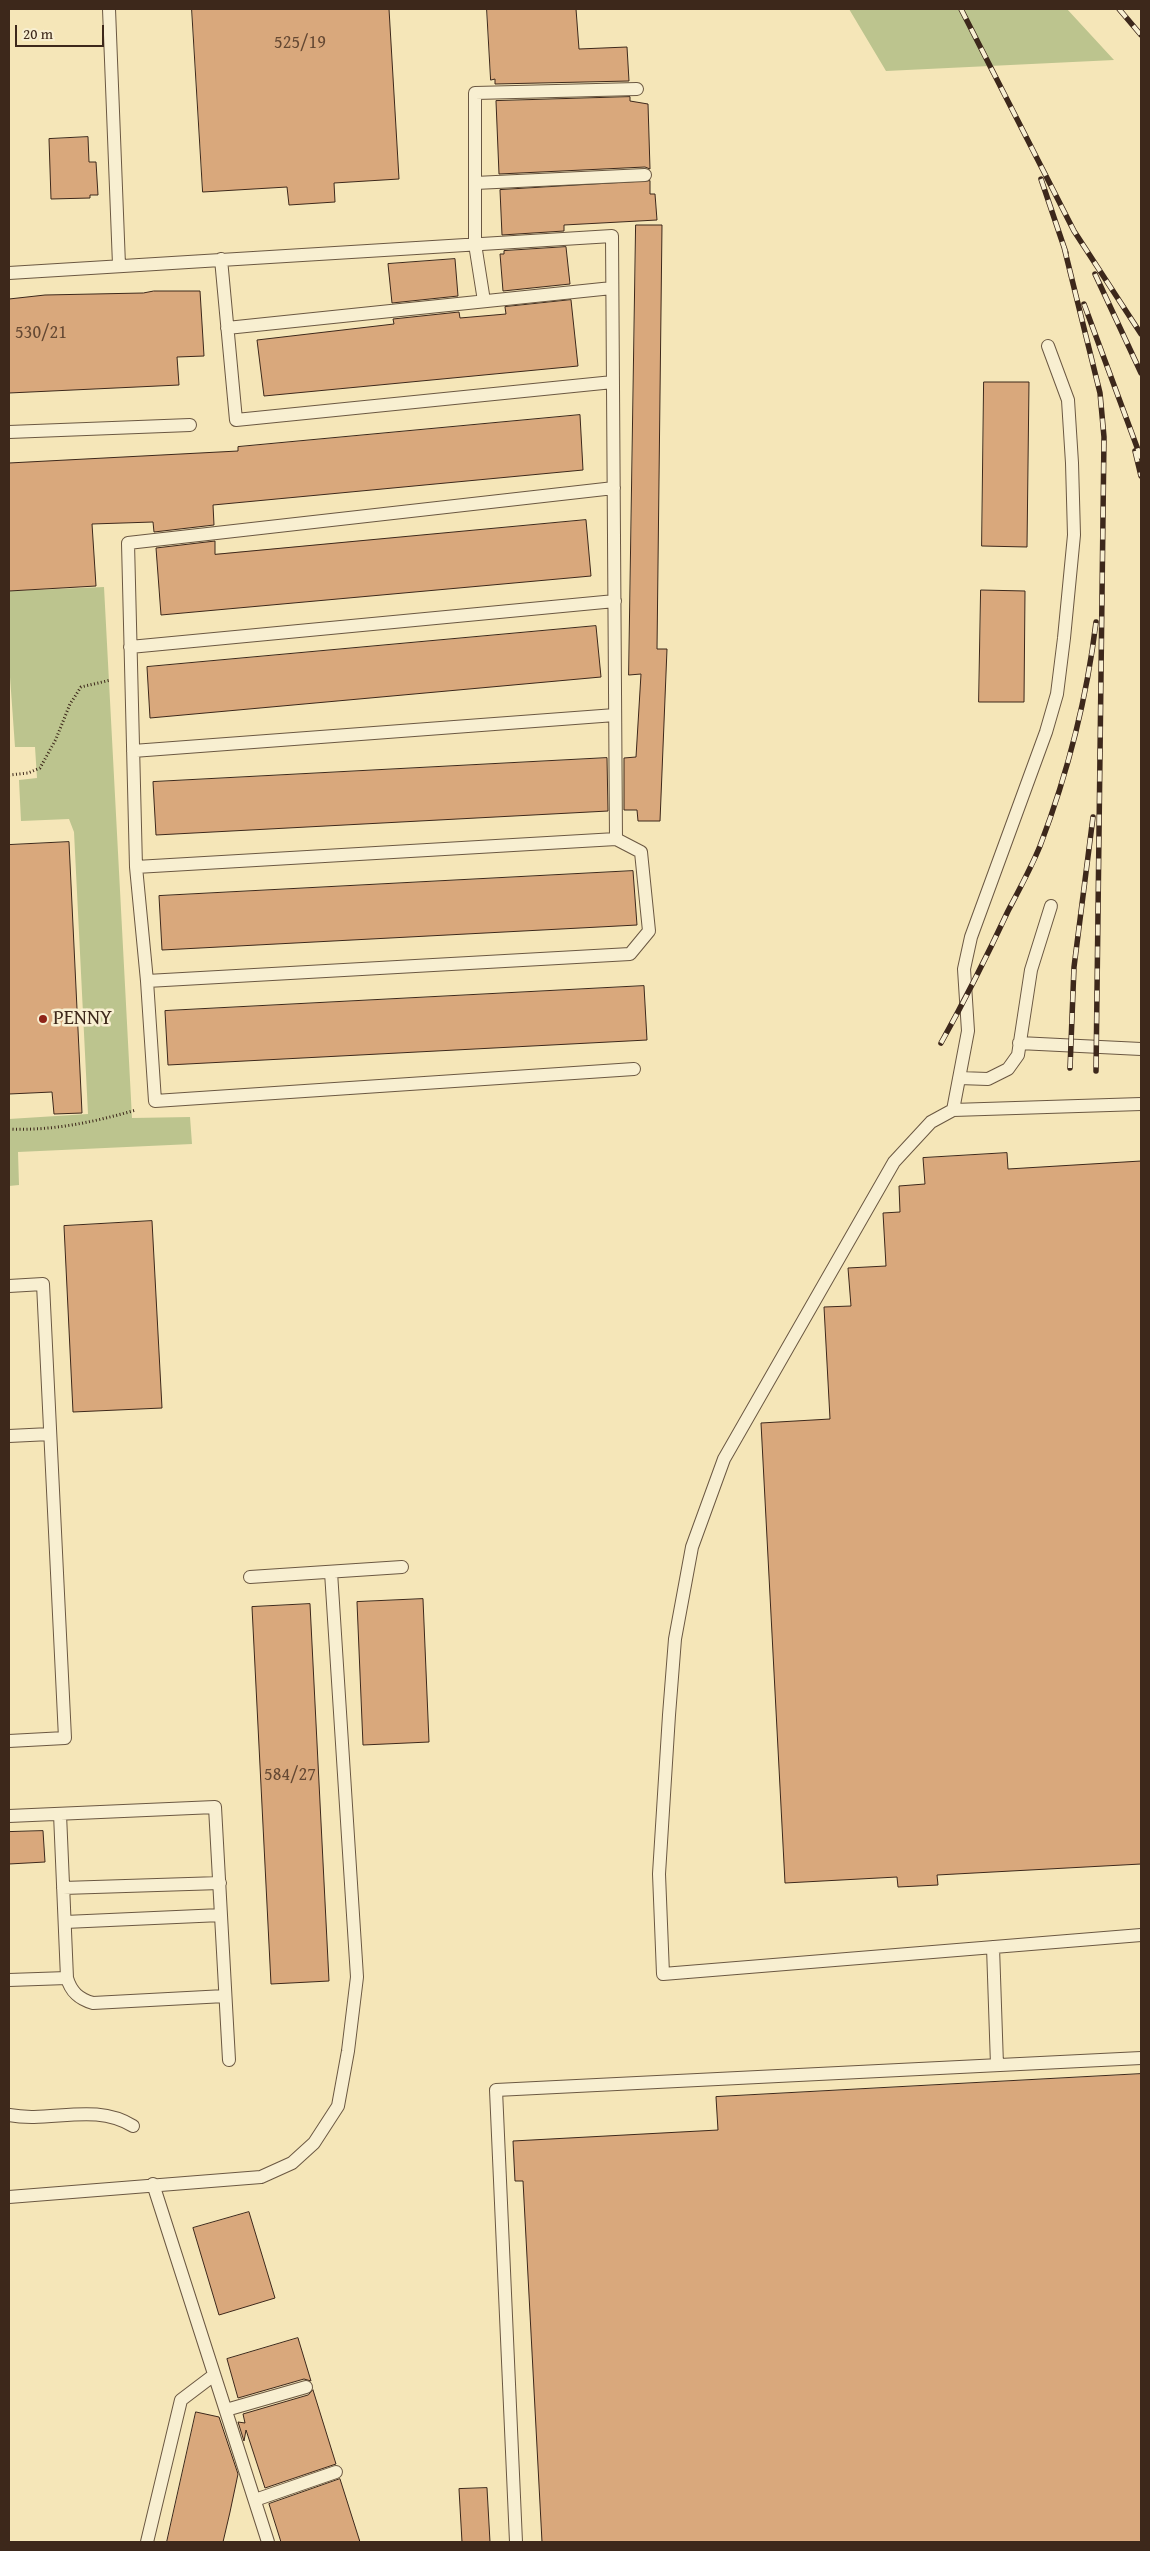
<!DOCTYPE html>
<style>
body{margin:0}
#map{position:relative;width:1150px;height:2551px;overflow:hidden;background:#f5e6b8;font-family:"Gentium Book Plus",serif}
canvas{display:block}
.frame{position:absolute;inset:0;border:10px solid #3d281b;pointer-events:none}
.scale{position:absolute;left:15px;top:25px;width:89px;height:22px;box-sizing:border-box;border:2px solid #3d281b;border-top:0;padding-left:6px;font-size:15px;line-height:18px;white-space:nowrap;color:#3d281b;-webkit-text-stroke:4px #f8efd1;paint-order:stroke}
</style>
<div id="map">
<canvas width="1150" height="2551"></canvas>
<div class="frame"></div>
<div class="scale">20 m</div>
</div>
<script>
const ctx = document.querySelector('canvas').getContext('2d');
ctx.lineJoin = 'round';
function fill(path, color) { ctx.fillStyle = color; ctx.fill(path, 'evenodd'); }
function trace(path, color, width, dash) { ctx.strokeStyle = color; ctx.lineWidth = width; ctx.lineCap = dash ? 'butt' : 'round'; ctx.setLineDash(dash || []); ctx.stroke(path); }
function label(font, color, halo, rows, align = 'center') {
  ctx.font = font + ' "Gentium Book Plus",serif'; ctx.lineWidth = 5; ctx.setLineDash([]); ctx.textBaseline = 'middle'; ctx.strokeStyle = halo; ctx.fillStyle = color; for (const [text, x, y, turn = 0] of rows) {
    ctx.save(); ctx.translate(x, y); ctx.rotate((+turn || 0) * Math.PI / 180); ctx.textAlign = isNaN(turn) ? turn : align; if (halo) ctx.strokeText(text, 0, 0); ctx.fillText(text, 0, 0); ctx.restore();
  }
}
fill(new Path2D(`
 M849,9H1067L1114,60L886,71Z
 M104,587L132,1118L190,1117L192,1144L18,1152L19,1185L9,1186V1119L88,1114L74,832L69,819L21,821L19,780L37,778L35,747H15L9,663V591Z`), '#bcc48e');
const building = new Path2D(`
 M192,9H389L399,179L334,183L335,202L289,205L287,187L203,192Z
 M487,9H576L579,49L627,47L629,81L495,84V79L491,80Z
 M630,97V101L648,104L650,169L645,167L499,174L496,101Z
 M88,137L89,162H96L98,195H90V198L51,199L49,139Z
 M650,181V194H655L657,220L564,225V231L502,235L500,190Z
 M636,225H662L657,649H667L660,821H638L637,810H624V758L636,757L641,674L629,675Z
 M566,247L570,284L503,291L500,254H504V251Z
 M455,259L458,296L392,303L388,264Z
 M154,291H200L204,356L177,357L179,385L9,393V299L45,295L143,293Z
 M571,300L578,366L264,396L257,340L394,324L393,319L459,312L460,318L506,314L505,307Z
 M984,382H1029L1027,547L982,546Z
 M580,415L583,470L213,505L214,525L154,532L153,522L92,524L96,586L9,591V463L238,451V447Z
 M586,520L591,576L161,615L156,548L215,541V554Z
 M981,590L1025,591L1024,702H979Z
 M596,626L601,677L150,718L147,667Z
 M607,758L608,811L156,835L153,782Z
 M69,842L82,1113L54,1114L52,1092L9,1094V845Z
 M633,871L637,925L162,950L159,896Z
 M644,986L647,1040L168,1065L165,1011Z
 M1007,1153L1008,1169L1141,1161V1864L937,1875L938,1885L898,1887L897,1877L785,1883L761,1423L830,1419L824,1307L851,1306L848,1268L886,1266L883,1213L900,1212L899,1186L925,1184L923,1158Z
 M152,1221L162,1408L73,1412L64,1226Z
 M423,1599L429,1742L363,1745L357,1602Z
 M310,1604L329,1981L271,1984L252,1607Z
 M43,1831L45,1862L9,1864V1832Z
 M1141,2074V2542H542L523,2181H515L513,2141L718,2130L716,2097Z
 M249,2212L275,2298L219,2315L193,2228Z
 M298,2338L311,2381L304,2379L238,2398L227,2359Z
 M313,2390L336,2464L265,2488L246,2430L244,2441L238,2422L245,2423L243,2414L308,2395Z
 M196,2412L219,2417L238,2474L230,2512L223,2542H167Z
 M340,2479L360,2542H281L269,2504Z
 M487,2488L490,2542H462L459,2489Z`);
fill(building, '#d9a87c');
trace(building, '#3d281b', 1);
const service = new Path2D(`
 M109,9L119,265
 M475,183L645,175
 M221,259L236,420L613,382
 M9,273L612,236L616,839L136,867L128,543L614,488
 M484,301L475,244V93L637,89
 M227,328L612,288
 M9,432L190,425
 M130,647L615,601
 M133,751L615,715
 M136,867L147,981L630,954L649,931L641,852L616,839
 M147,981L155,1101L634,1069
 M1019,1043L1141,1049
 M959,1078L988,1079L1008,1069L1018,1055L1031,970L1051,906
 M1141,1104L953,1110L931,1122L894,1162L724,1459L692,1547L675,1639L669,1715L659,1874L663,1974L1141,1935
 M953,1110L968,1031L964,969L971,937L1046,732L1057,694L1064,638L1074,535L1072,463L1068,400L1048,346
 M9,1286L43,1284L65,1738L9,1741
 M9,1436L50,1434
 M250,1577L402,1567
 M60,1814L67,1978C71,1992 79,1999 93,2003L225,1996
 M9,1816L215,1807L229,2060
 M63,1888L220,1883
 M65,1922L221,1915
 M993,1947L997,2065
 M9,1980L67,1978
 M9,2115C51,2123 94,2102 133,2126
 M153,2184L268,2542
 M9,2197L261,2177L292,2163L314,2143L338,2106L348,2051L357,1977L331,1572
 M226,2410L306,2387
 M255,2500L336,2472
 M147,2542L181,2400L214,2375
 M516,2542L496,2090L1141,2058`);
trace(service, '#6b5842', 14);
trace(new Path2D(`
 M9,775L28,773L40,768L56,739L70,704L81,687L111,680
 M9,1129C53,1131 94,1122 136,1110`), '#3d281b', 3, [1, 2.5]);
trace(service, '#f8efd1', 12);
const rail = new Path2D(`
 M961,9L1074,231L1141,334
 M1119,9L1141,35
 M1041,179L1066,253
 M1064,247L1100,393L1104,437L1096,1071
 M1095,274L1141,373
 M1084,304L1141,458
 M1135,451L1141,476
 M941,1043C965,1000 987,956 1008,911C1019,890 1031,868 1040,846C1067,775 1087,698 1096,622
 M1070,1068L1074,967L1093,817`);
trace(rail, '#3d281b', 5.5);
trace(rail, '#f8efd1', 4, [11]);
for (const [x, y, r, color] of [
 [43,1019,5,"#8f2418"]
]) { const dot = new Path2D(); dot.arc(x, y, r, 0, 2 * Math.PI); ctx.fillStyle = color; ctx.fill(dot); trace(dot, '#f8efd1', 2); }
label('18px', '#644833', null, [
 ["525/19",300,43],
 ["530/21",41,333],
 ["584/27",290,1775]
]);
label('20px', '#3d281b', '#f8efd1', [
 ["PENNY",53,1019]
], 'left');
</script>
